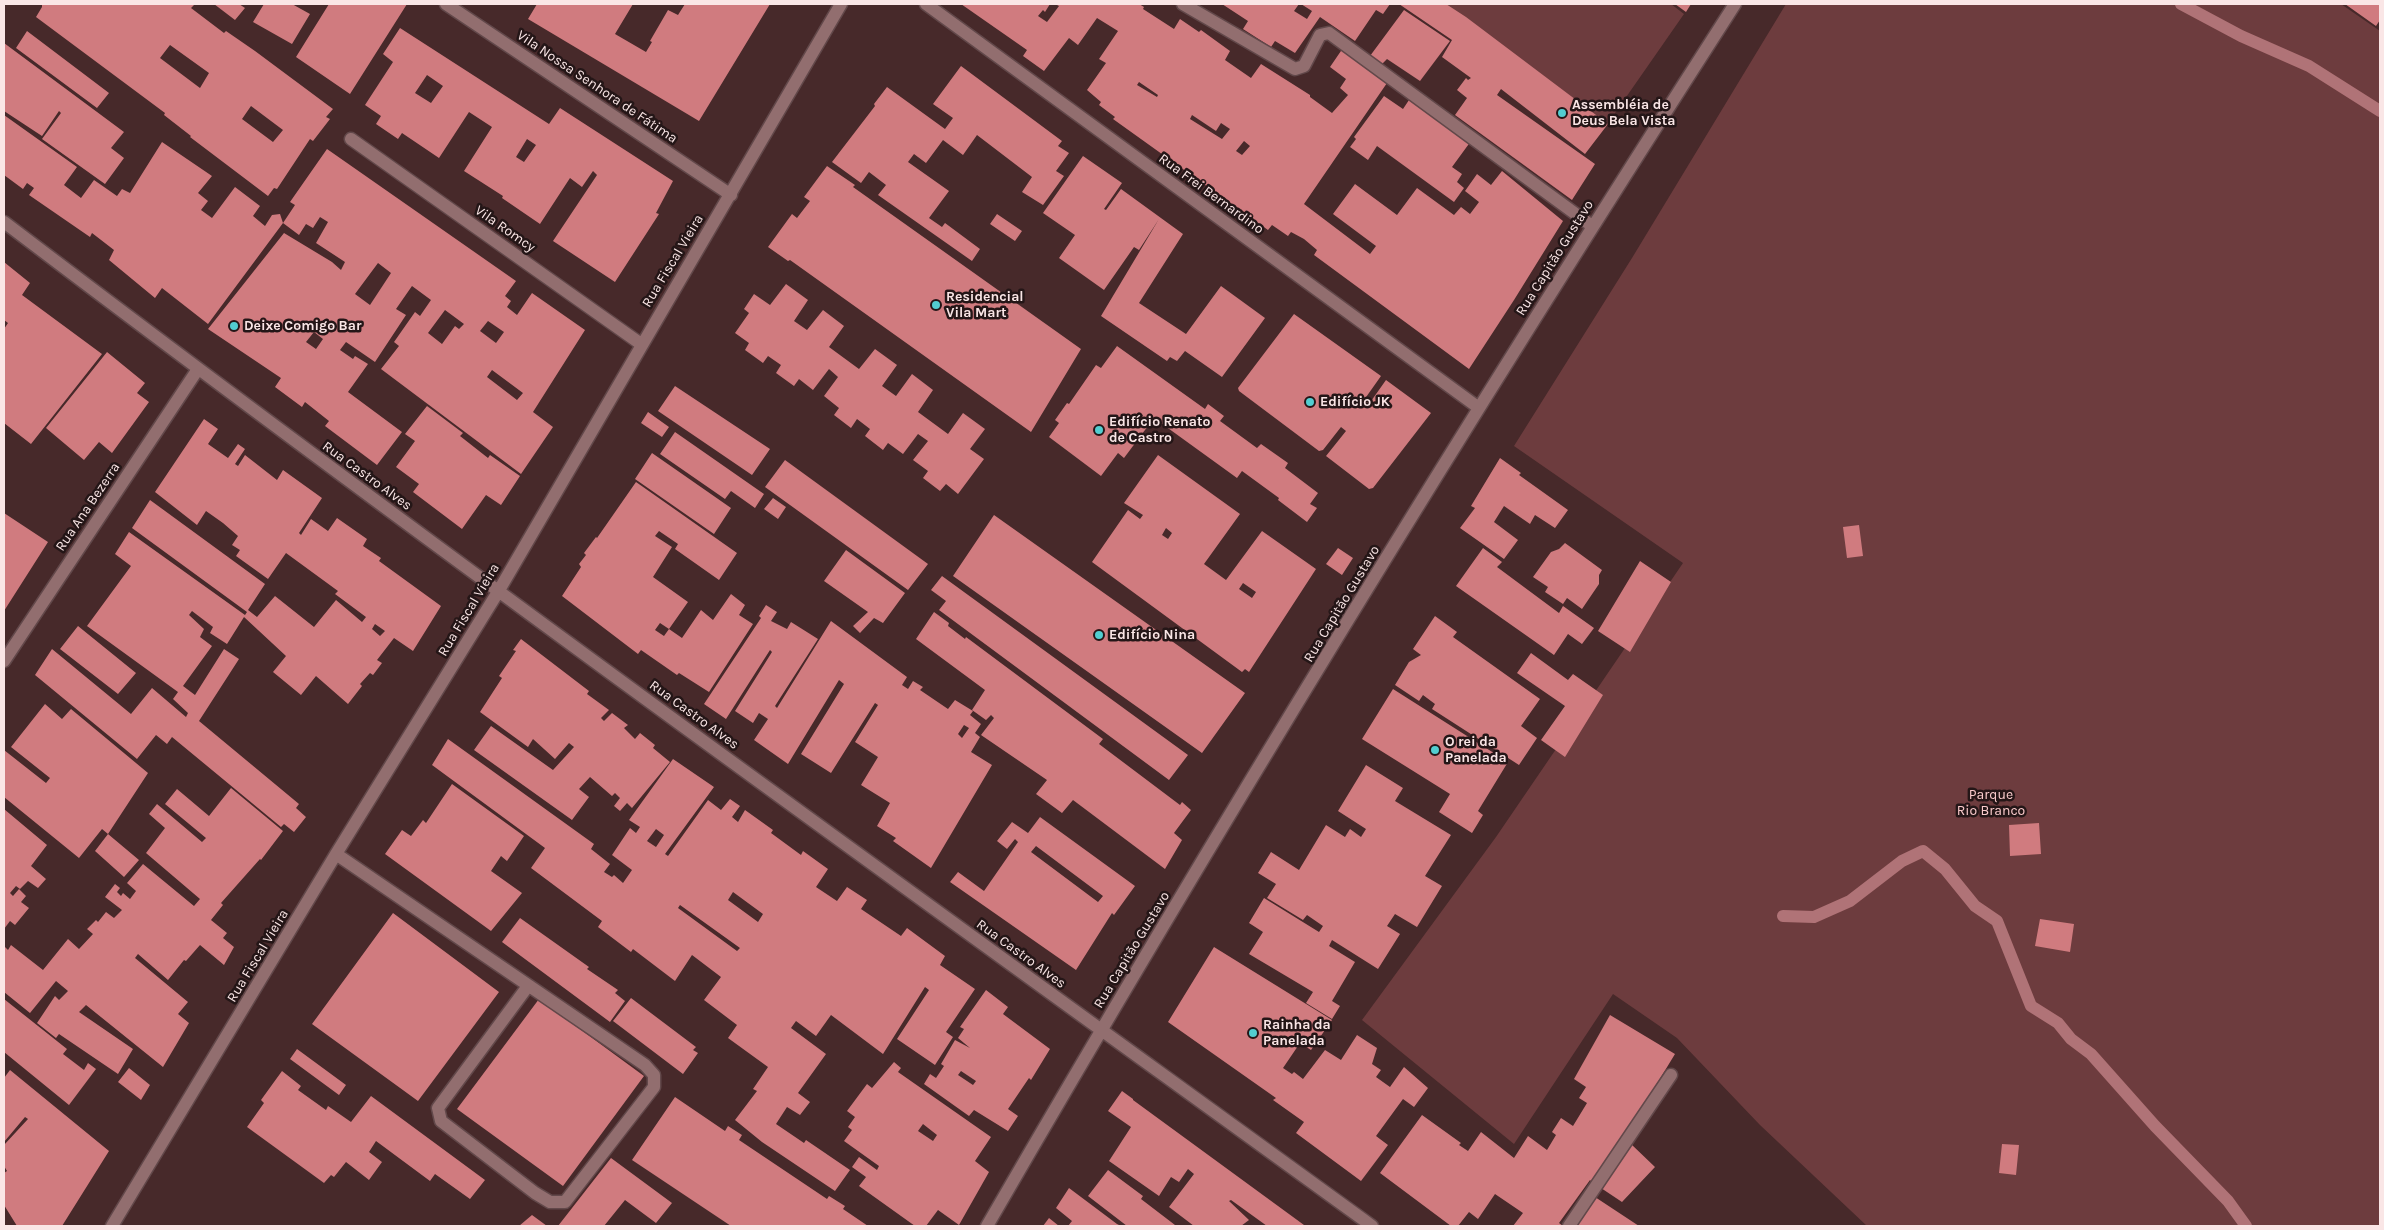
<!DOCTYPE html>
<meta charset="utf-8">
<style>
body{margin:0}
#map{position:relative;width:2384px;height:1230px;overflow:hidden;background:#47292a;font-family:Karla,sans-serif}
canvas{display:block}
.frame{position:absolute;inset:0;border:5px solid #fae6e6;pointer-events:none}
</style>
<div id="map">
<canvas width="2384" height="1230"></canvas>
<div class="frame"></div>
</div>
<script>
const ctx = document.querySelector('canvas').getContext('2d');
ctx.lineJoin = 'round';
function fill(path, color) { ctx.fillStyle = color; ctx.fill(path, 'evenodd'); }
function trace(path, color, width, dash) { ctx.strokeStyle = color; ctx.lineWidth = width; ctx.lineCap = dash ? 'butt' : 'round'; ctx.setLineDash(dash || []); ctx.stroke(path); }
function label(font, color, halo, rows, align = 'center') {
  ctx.font = font + ' Karla,sans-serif'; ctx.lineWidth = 5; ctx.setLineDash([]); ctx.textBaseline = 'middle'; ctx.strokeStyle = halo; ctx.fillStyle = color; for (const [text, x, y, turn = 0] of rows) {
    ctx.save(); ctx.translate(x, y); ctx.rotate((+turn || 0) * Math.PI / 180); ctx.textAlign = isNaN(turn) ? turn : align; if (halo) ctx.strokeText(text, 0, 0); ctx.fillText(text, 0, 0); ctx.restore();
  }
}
fill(new Path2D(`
 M1442,4H1671L1684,14L1606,126Z
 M1786,4H2341L2380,31V1226H1867L1760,1125L1677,1038L1613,994L1514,1144L1362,1020L1496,837L1683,563L1514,446L1632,258Z`), '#6d3c3e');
trace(new Path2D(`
 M2181,4L2241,36L2309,66L2380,111
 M1783,916L1814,917L1850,901L1902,861L1923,851L1945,869L1975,906L1997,921L2031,1006L2058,1023L2071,1039L2091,1054L2155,1126L2228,1201L2246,1226`), '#b07377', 12);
fill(new Path2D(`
 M42,4H192L194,5L191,8L224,33L226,31L255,51L333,109L326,117L330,119L313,141L310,139L277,189L274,188L268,196L190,137L191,136L164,115L165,113L36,17L42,7ZM170,45L209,73L200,88L160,58ZM251,106L283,130L273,142L242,119Z
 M214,4H239L245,8L235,20Z
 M264,4H292L310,14L292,44L253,22Z
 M329,4H407L350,94L296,57Z
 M537,4H633L615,34L646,52L652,42L650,41L668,10L678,15L685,4H770L699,121L528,19Z
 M961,4H1050L1045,12L1043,10L1038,16L1047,22L1059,6L1055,4H1139L1144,7L1143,9L1174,29L1180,19L1199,32L1201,30L1230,51L1225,60L1251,78L1261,64L1310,95V97L1332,113L1348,95L1340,88L1346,79L1330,67L1343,48L1387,83L1304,204L1370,254L1376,246L1333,214L1355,184L1397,215L1417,188L1454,215L1461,207L1470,214L1479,202L1465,191L1477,174L1491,185L1502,171L1563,221L1514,300L1469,369L1314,255L1317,250L1304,239L1291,232L1288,236L1272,225L1268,230L1113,119L1115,117L1099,105L1101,102L1087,90L1106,63L1099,59L1118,31L1097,18L1078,45L1069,38L1044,71L1023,56L1027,50ZM1139,82L1158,95L1157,97L1137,85ZM1192,115L1216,131L1221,123L1230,129L1222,139L1190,119ZM1244,141L1250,146L1242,155L1236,151Z
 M1222,4H1299L1294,11L1307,19L1312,11L1301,4H1390L1383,14L1376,10L1355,41L1320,17L1295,53L1275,41L1271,47L1243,29L1248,21Z
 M1399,4H1446L1466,17L1608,124L1585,154L1501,89L1497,95L1595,164L1572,200L1455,115L1467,98L1457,90L1466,78L1468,80L1471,78L1442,57L1452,40Z
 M1675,4H1691L1686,12Z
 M2345,4H2380V20L2376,26Z
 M1404,10L1450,41L1420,81L1387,59L1382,64L1370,56Z
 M400,28L549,124L560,108L673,181L656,213L659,214L615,282L553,241L597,175L593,171L582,187L570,178L540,224L502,198L503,196L464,171L492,127L469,112L439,158L402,133L398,139L376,124L381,116L365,105L393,62L383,54ZM427,75L443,86L431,103L415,93ZM527,139L536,145L524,162L516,157Z
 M27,31L109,93L97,108L16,48Z
 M4,43L124,132L111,148L124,158L105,184L42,139L61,113L59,111L42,136L4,111Z
 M961,66L1062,141L1058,146L1069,153L1056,171L1064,176L1043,205L1022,192L1032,177L977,135L963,155L943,140L926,163L914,154L908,162L949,191L929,218L942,227L945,223L980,249L972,261L878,195L886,185L869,172L861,183L832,162L875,106L874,104L887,87L945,129L953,118L933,104Z
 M1384,96L1403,109L1411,97L1471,141L1452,167L1462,174L1457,182L1464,188L1454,202L1377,146L1368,160L1350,147L1356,139L1354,137Z
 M4,115L77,167L64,185L81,198L94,180L117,196L122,189L130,193L162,142L212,176L198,193L208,201L201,210L212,218L235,187L260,206L253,216L265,226L272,215L280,214L283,223L208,324L162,288L155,298L109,260L114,250L92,233L90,237L29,195L34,188L27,183L23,189L4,175Z
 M327,149L516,281L505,296L511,301L507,307L517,315L532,293L585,330L533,412L553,427L521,474L381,369L399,346L394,342L415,312L420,316L431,300L412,286L396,309L406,315L375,362L346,342L340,350L353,359L355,356L368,364L348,392L402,432L377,465L325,426L329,421L305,402L302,407L275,387L281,378L208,329L284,233L332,262L341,270L345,262L316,243L328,222L320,217L313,228L306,224L299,235L283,223L295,205L290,202ZM378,263L391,273L370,305L355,294ZM445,310L464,324L459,329L455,326L442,344L428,333ZM488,321L504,332L496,343L480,331ZM314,332L323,339L316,349L306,342ZM492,370L523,393L517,400L487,377Z
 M1083,156L1122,183L1104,209L1106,210L1121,189L1183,234L1139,303L1186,334L1221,286L1265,318L1222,377L1185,351L1177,361L1170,357L1167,361L1101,316L1159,219L1139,250L1134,247L1104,290L1059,258L1075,235L1043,213Z
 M827,166L855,185L853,187L1081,349L1031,432L790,260L788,261L768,247L792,214L797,218L810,201L804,197Z
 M997,214L1022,231L1015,241L990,224Z
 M4,262L30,283L22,295L102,354L31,444L4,423V329L8,323L4,320Z
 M786,284L808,300L794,321L807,330L823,310L844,326L829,347L859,369L875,349L897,365L882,386L896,396L912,374L933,390L918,412L948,434L963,413L985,429L970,449L984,459L958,494L946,484L940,491L923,478L928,471L913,460L928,441L918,434L903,454L888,443L883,450L865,436L870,429L857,419L851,428L834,415L839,408L824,396L838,377L829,369L813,390L799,379L794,386L776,373L781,365L768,356L763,363L745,350L749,343L735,333L749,313L744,309L754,294L770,305Z
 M1294,314L1381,376L1364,400L1369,404L1386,380L1431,413L1373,488L1369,489L1326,456L1346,431L1341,427L1323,450L1319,451L1239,391L1238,388Z
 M1117,346L1205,409L1208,404L1224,416L1220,421L1257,448L1261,444L1288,463L1285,468L1318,493L1310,504L1317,508L1307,522L1278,500L1279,498L1242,471L1237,478L1154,418L1124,458L1118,453L1101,476L1049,437L1059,423L1055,420L1067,403L1069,404L1096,365L1101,368Z
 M107,352L145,383L137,393L149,402L112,453L99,442L84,460L46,428Z
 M675,386L770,449L752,475L658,411Z
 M427,406L463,433L460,436L488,458L490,455L520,476L501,505L486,495L462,529L413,492L419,484L396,467L415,441L405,434Z
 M648,412L669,427L662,437L641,423Z
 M204,419L218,429L208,444L228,458L238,444L245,449L235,464L238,466L245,455L277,480L283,470L322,498L299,533L301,535L311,519L328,531L337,518L367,539L363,546L381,558L379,561L441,606L413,651L394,638L377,660L382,663L373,675L370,673L360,684L362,686L348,704L316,676L301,695L273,672L286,656L244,617L227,644L210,633L213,627L192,611L189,615L204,629L200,637L212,646L183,686L195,695L224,649L239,659L199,721L299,804L296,808L306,817L294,832L284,824L281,827L172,737L167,744L156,735L137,759L35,675L52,649L131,714L152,688L186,717L188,713L173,699L178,692L87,626L131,566L115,554L129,532L245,615L247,612L132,528L150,500L265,584L248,610L257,617L275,596L314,627L336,600L362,622L366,617L335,594L338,591L286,553L268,579L236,556L240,550L232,545L238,536L223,523L206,511L197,525L155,492ZM375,624L385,631L380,636L372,629Z
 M675,432L764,494L755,508L731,491L725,499L660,454Z
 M652,453L731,508L714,534L635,479Z
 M1158,455L1240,514L1204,564L1226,580L1262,531L1316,569L1249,672L1245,669L1242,672L1092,562L1128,510L1140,519L1143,515L1124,503ZM1166,528L1172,533L1168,539L1162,535ZM1243,583L1256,592L1252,598L1239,589Z
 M1500,458L1521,473L1519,475L1568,510L1555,528L1535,515L1530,524L1504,506L1494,522L1518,540L1504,559L1460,528L1475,508L1471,506Z
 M785,460L928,564L908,590L765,487Z
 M636,482L737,553L719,580L675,549L678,544L659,531L655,536L672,547L653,577L688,602L669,629L682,638L701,610L713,620L731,594L745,605L739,615L753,624L709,692L679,673L677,675L641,650L638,654L562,596L581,567L579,564L586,555L584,553L596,537L597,538ZM660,623L669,629L664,636L655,630Z
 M773,498L786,507L778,519L764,509Z
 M4,513L48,542L4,611Z
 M994,515L1245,693L1202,753L953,576Z
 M1859,525L1863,556L1847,558L1843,527Z
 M1565,543L1602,570L1599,575V584L1582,609L1567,598L1563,604L1545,592L1548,587L1533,577L1551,552L1559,549Z
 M1338,548L1353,558L1342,575L1326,564Z
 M1483,548L1502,562L1497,567L1559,613L1563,606L1594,628L1582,644L1568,634L1554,655L1456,586Z
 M846,550L905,593L883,623L874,618L860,633L853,626L868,612L824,581Z
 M1640,561L1671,582L1630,652L1598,631Z
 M942,576L1188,755L1169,780L939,610L946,601L931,590Z
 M766,605L777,612L771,621L787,629L791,622L818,639L775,706L777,708L831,621L907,677L902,685L908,689L913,681L923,687L920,690L948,709L955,700L973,711L970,715L981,724L975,733L980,737L971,752L992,765L931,868L893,841L896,838L877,826L890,803L861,785L878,757L855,742L878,705L875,703L831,773L801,754L844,684L839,680L788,764L754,740L768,719L759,713L753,723L735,711L772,652L770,650L726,719L704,704L761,618L759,616ZM964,725L969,728L962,738L958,734Z
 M934,612L949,623L948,626L965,639L966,637L1103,739L1099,744L1180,805L1182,802L1191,810L1174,833L1182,840L1165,869L1073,800L1062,813L1036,794L1047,780L981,735L994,718L991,715L986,720L972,710L985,690L916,639Z
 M1435,616L1457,632L1453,637L1540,699L1521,726L1537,738L1519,765L1432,709L1435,704L1423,695L1419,701L1395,685L1409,662L1421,655L1413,649Z
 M78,626L136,673L118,694L60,649Z
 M521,639L589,691L587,694L609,710L601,718L604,721L612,713L628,725L624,728L635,739L640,733L655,745L653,748L670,762L632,808L627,803L620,811L614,806L620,798L615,793L612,796L590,777L579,789L589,797L572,820L474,750L491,726L553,770L574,747L569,743L555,759L533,739L528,747L480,712L502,678L499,676L516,651L513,650Z
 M1531,653L1568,680L1573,674L1603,695L1565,757L1541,740L1565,706L1517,673Z
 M1393,689L1508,762L1478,811L1483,815L1472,833L1439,812L1450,794L1362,739Z
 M45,704L62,719L71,709L148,773L108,834L102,829L79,858L4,797V750L46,783L50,778L11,747Z
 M448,739L594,844L591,849L610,864L604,872L612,877L614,875L623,883L632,870L612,855L630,828L636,833L640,827L629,820L673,759L714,787L665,854L668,856L708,800L721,810L730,799L740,806L732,817L738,822L745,810L773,830L771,833L801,855L803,851L828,869L816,887L837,901L847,887L867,900L861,909L901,936L907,928L945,956L940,965L975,989L946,1032L953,1037L935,1065L897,1039L929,990L925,987L883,1054L831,1015L816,1036L796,1021L791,1028L826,1054L798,1093L810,1102L800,1115L787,1107L776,1124L804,1143L806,1140L850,1170L835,1191L762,1142L735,1120L757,1091L753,1089L768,1067L728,1038L737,1025L704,1000L721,977L692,955L675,981L633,949L631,952L598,927L602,921L531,868L545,848L432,765ZM656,829L664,835L656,847L647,841ZM733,892L763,914L758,922L728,900ZM680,905L740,948L737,951L678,908Z
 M1366,765L1403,788L1395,801L1451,835L1425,876L1442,886L1417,927L1395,914L1387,926L1400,934L1378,969L1332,940L1329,946L1355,962L1332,1001L1340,1006L1332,1019L1306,1003L1313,992L1249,954L1263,932L1249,923L1264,898L1319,932L1323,926L1307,915L1303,920L1267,898L1276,884L1258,873L1271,852L1299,870L1326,825L1345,837L1350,829L1361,837L1366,829L1338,811Z
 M452,784L524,836L507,861L501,856L491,871L522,893L491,931L385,854L402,830L411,836L423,820L426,823Z
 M231,788L283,831L261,860L260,859L221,903L223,905L211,920L227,933L223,938L234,947L224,965L200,945L186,961L184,960L168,980L138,954L135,958L188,1002L178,1014L189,1023L163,1067L86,1005L79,1012L133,1049L118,1074L59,1034L56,1038L37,1023L55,996L59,1000L68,991L56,981L30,1013L4,992V946L8,950L11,945L43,970L68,939L79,949L93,934L87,929L96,920L98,922L106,912L114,918L122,910L105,897L115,884L120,888L117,892L121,896L123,893L130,899L136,891L127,883L143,864L194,906L200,899L146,853L165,828L149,814L157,804L202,842L206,838L165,804L177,789L209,816Z
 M4,809L47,845L31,866L46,879L38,888L28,881L20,889L16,886L10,893L13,896L19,889L26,896L21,902L29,908L15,925L10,921L4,929Z
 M1040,817L1135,886L1114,915L1112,913L1076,970L950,882L958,872L984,891L1018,842L1015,839L1007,849L997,841L1012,822L1028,833ZM1036,846L1103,896L1098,902L1031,852Z
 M2039,823L2041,854L2010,856L2009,825Z
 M108,834L139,860L124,877L95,851Z
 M393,913L499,992L418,1101L312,1024Z
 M520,918L589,967L587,969L618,990L615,993L625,1001L610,1022L502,942Z
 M2040,919L2074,924L2070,952L2035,946Z
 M1214,947L1332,1020L1311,1050L1300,1043L1283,1068L1292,1074L1294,1072L1303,1079L1325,1050L1341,1060L1357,1035L1377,1048L1372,1064L1381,1070L1376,1077L1390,1087L1404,1067L1428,1088L1414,1107L1403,1099L1376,1136L1388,1145L1361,1181L1296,1133L1304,1122L1273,1100L1276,1098L1168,1022Z
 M986,990L1008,1007L1003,1014L1050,1049L1031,1080L1029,1078L1008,1109L1018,1116L1008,1131L974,1110L969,1116L924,1084L930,1074L936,1078L944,1066L941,1064L955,1040L970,1048L958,1038L964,1029L960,1027ZM961,1071L976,1081L973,1085L958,1075Z
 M631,998L696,1047L693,1050L698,1053L683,1074L613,1021Z
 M4,999L67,1049L63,1054L84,1070L88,1063L96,1069L69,1105L4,1052Z
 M539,999L644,1076L563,1186L457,1109Z
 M1610,1015L1675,1054L1647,1100L1592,1182L1590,1180L1559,1223L1563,1226H1513L1523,1213L1495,1194L1478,1219L1469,1212L1458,1226H1451L1380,1173L1422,1115L1461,1143L1459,1145L1468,1151L1481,1132L1514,1158L1528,1136L1547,1150L1556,1135L1552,1132L1561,1118L1573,1126L1587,1103L1579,1098L1586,1087L1574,1079Z
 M297,1049L346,1085L339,1095L290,1059Z
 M894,1062L901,1068L898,1072L991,1137L975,1161L989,1172L959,1225L938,1210L926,1226H915L859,1186L866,1177L852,1167L859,1157L877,1170L879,1166L844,1141L852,1130L848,1127L855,1117L847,1111L867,1084L872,1088ZM923,1124L937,1135L933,1141L918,1131Z
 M129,1068L150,1085L141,1100L118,1082Z
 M10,1070L109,1151L62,1226H17L4,1205V1173L7,1171L4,1166V1145L28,1119L25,1117L4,1142V1078Z
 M282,1071L301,1086L298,1090L326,1110L328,1106L351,1122L371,1096L485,1180L470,1199L435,1174L430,1181L376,1141L369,1152L382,1162L369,1180L346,1162L334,1177L331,1175L324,1183L247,1127L264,1103L261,1100Z
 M1122,1091L1133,1099V1100L1304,1225L1267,1226L1231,1200L1229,1201L1249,1220L1241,1226H1194L1169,1207L1194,1174L1188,1169L1179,1182L1171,1177L1159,1196L1109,1161L1131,1127L1108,1111Z
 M675,1097L725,1131L728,1126L742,1135L739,1140L827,1199L829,1196L845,1206L843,1209L868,1226H731L632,1160Z
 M1631,1144L1655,1167L1622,1202L1601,1188Z
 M2002,1144L2019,1145L2016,1175L1999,1173Z
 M611,1158L672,1203L656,1223L625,1200L604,1226H558Z
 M1108,1170L1143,1196L1141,1199L1175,1225L1174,1226H1127L1088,1196Z
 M1069,1188L1117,1224L1121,1226H1068L1072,1221L1056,1208Z
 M1595,1197L1639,1226H1575Z
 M532,1215L547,1226H519Z
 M1049,1218L1059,1226H1043Z`), '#d07b7f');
const minor = new Path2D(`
 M446,4L731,195
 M926,4L1479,408
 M1183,4L1295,69L1304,66L1320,35L1329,33L1592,226
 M351,139L641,344
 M4,222C454,564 914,894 1372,1226
 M4,661L198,369
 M336,854L645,1065L654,1075V1087L565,1202H550L535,1193L441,1121L438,1108L528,986
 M112,1226L336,854L498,592L841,4
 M987,1226C1226,813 1477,405 1735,4
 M1569,1226L1671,1075`);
trace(minor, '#62484a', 15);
trace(minor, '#926e6f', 12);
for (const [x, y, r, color] of [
 [1562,113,5,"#52cdd0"],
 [936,305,5,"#52cdd0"],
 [234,326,5,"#52cdd0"],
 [1310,402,5,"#52cdd0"],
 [1099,430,5,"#52cdd0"],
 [1099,635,5,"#52cdd0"],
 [1435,750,5,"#52cdd0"],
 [1253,1033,5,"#52cdd0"]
]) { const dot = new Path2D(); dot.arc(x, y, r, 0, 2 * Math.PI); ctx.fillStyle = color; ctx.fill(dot); trace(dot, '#241617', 2); }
label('14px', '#fae6e6', '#241617', [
 ["Vila Nossa Senhora de Fátima",597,87,34],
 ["Rua Frei Bernardino",1211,194,36],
 ["Vila Romcy",505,229,35],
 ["Rua Capitão Gustavo",1555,258,-58],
 ["Rua Fiscal Vieira",673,261,-59],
 ["Rua Castro Alves",367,476,36],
 ["Rua Ana Bezerra",88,507,-56],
 ["Rua Capitão Gustavo",1342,604,-59],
 ["Rua Fiscal Vieira",469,610,-59],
 ["Rua Castro Alves",694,715,36],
 ["Rua Capitão Gustavo",1132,950,-59],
 ["Rua Castro Alves",1021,954,36],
 ["Rua Fiscal Vieira",258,956,-59]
]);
label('bold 14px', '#fae6e6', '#241617', [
 ["Assembléia de",1572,105],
 ["Deus Bela Vista",1572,121],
 ["Residencial",946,297],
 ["Vila Mart",946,313],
 ["Deixe Comigo Bar",244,326],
 ["Edifício JK",1320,402],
 ["Edifício Renato",1109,422],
 ["de Castro",1109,438],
 ["Edifício Nina",1109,635],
 ["O rei da",1445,742],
 ["Panelada",1445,758],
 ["Rainha da",1263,1025],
 ["Panelada",1263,1041]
], 'left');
label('14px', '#fbcbcc', '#241617', [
 ["Parque",1991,795],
 ["Rio Branco",1991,811]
]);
</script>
